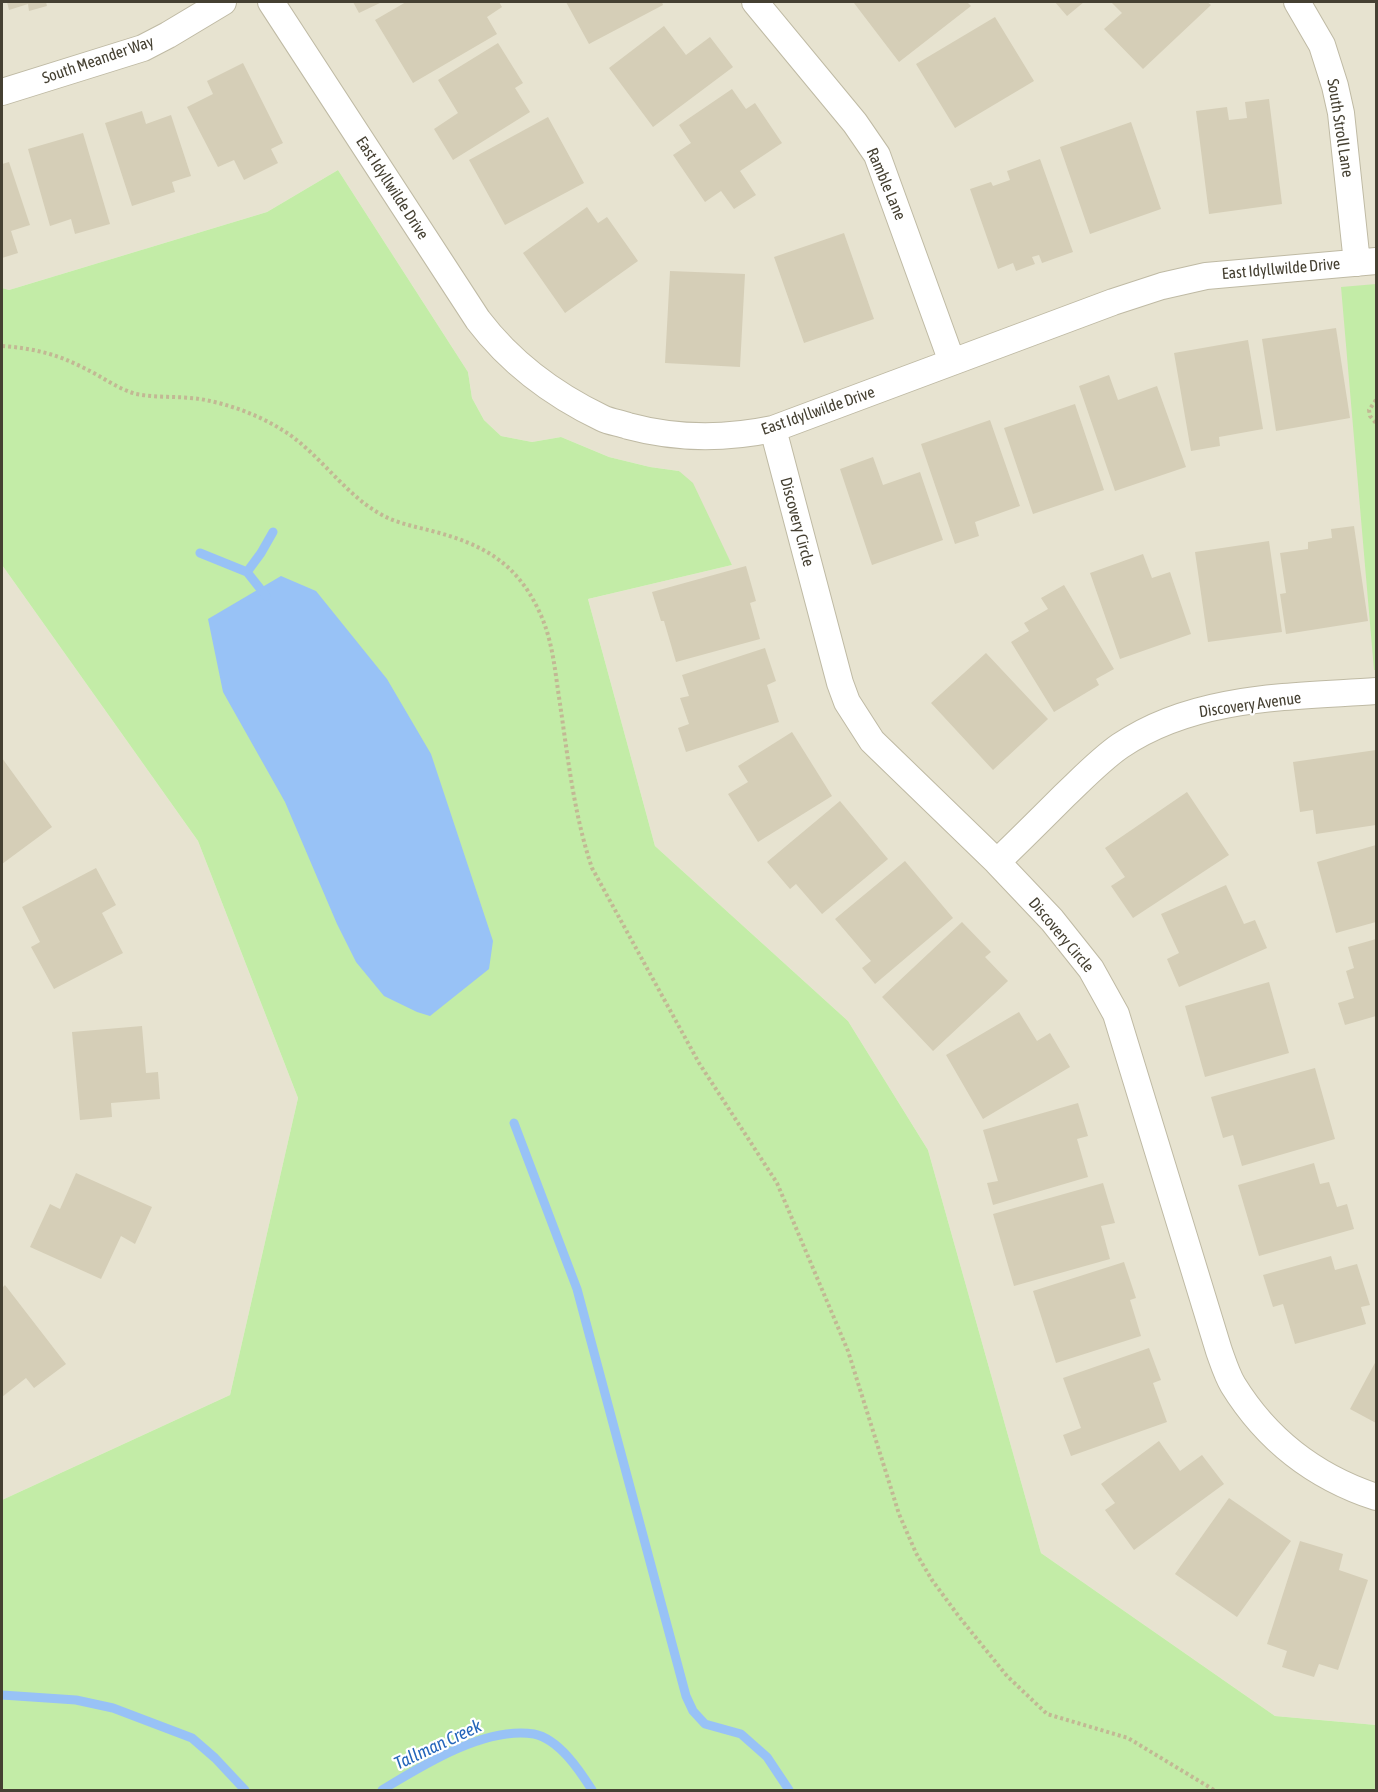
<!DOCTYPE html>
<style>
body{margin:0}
#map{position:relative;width:1378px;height:1792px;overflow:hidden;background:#f3f0e2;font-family:"Asap Condensed",sans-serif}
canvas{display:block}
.frame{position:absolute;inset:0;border:3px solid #454032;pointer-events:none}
</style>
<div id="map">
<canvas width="1378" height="1792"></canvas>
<div class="frame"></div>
</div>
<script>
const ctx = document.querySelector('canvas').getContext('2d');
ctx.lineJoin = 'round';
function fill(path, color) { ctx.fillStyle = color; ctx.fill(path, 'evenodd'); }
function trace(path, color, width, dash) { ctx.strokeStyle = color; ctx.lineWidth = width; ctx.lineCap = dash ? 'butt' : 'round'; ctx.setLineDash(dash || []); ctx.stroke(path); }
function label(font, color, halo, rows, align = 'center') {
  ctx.font = font + ' "Asap Condensed",sans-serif'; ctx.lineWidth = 4.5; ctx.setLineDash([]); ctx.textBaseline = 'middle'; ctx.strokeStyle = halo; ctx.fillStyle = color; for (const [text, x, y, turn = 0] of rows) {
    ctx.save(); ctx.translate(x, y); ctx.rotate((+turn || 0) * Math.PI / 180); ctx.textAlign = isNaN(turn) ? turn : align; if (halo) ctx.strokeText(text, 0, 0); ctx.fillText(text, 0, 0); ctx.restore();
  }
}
fill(new Path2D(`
 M2,2H1376V1725L1275,1716L1041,1553L928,1150L848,1021L655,846L588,599L732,565L679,471L650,467L609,457L561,437L532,442L501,436L484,420L472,398L468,372L338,170L267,212L9,290L2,288Z
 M2,565L198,841L298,1098L230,1395L2,1500Z`), '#e7e3d0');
fill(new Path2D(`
 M338,170L468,372L472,398L484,420L501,436L532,442L561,437L609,457L650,467L679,471L693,483L732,565L588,599L655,846L848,1021L928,1150L1041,1553L1275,1716L1376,1725V1790H2V1500L230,1395L298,1098L198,841L2,565V288L9,290L267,212Z
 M1376,284V670H1374L1341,287Z`), '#c3eca7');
fill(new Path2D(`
 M281,576L316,591L387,679L431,754L493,941L489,969L430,1016L417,1012L384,996L356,962L337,924L285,802L223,692L208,619Z`), '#98c2f6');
trace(new Path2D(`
 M200,553L247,572
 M266,596L247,572L261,553L273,532
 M514,1123L577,1289L686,1696L693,1711L705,1724L741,1734L767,1757L789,1790
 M2,1695L76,1700L113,1708L192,1738L215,1758L245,1790
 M382,1790C423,1765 485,1726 534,1734C559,1739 580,1771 592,1790`), '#98c2f6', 9);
fill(new Path2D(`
 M7,2H46L47,6L29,11L28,4L9,10Z
 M353,2H382L359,13Z
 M406,2H499L502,7L487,17L497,34L413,83L375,20Z
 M566,2H662L663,5L589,44Z
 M855,2H967L971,6L899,62L854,3Z
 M1055,2H1084L1067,16Z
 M1111,2H1207L1211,5L1143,69L1104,29L1122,13Z
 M995,17L1034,81L955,128L916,64Z
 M664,26L686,55L710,37L733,67L653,127L609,68Z
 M498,43L523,83L515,88L530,112L453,160L434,129L458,113L438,80Z
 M243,63L283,143L271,149L278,163L244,180L234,160L218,167L187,107L213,94L207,81Z
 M732,89L746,109L755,103L782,143L740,171L756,195L734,209L721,191L705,202L673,155L691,143L679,125Z
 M1269,99L1282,204L1209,214L1196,111L1227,107L1229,120L1247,118L1245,102Z
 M142,111L146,124L171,115L191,176L172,182L175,192L132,206L105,123Z
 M548,117L584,183L505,225L469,160Z
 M1131,122L1161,209L1090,234L1060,147Z
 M83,133L110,224L75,234L71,219L50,226L28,149Z
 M1040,159L1073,252L1042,263L1039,255L1032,257L1035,264L1016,271L1013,263L998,269L970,189L991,182L993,186L1010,180L1007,171Z
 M9,162L30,225L11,231L18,253L2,258V164Z
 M587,207L598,223L607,217L638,261L565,313L523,253Z
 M844,233L874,319L804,343L774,257Z
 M670,271L745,274L740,367L665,363Z
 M1336,328L1350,418L1276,431L1262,339Z
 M1248,340L1263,429L1219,437L1220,446L1191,451L1174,353Z
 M1109,375L1118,400L1157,386L1186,467L1115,491L1079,386Z
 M1075,404L1104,490L1033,514L1004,428Z
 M990,420L1020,506L975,522L979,536L955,544L921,444Z
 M873,457L883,485L920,472L943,540L872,565L840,469Z
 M1354,526L1368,621L1286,634L1280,594L1286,593L1280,553L1308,549V542L1332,538L1331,529Z
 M1269,541L1282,632L1208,642L1195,552Z
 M1143,554L1152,578L1170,572L1191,634L1120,659L1090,573Z
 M746,566L756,601L750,603L760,639L676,662L664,621H661L652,592Z
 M1064,585L1114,669L1096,679L1099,685L1054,712L1011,642L1029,631L1024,623L1048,609L1041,598Z
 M765,648L776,681L767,685L779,722L686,752L678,728L689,724L680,698L689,696L682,675Z
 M986,653L1048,719L993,770L931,703Z
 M792,732L832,796L758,842L728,794L748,782L738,766Z
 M1376,750V825L1316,834L1313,810L1300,812L1293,762Z
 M2,758L52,827L2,864Z
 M1187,792L1229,855L1133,918L1111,886L1125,877L1105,848Z
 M840,801L888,859L822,914L796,884L790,889L767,862Z
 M1376,845V922L1336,933L1317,862Z
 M905,861L953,918L875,984L862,968L871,961L835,919Z
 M96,868L116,905L102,913L123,953L54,989L31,947L40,942L22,907Z
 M1226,885L1244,924L1255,920L1267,948L1179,987L1167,959L1179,953L1161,914Z
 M962,922L991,952L985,957L1008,981L933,1051L882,997Z
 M1376,939V1016L1345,1025L1338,1003L1354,998L1346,971L1354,968L1348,947Z
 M1269,982L1289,1053L1205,1077L1185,1006Z
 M1019,1012L1037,1041L1050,1033L1070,1067L983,1119L946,1055Z
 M142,1026L146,1073L158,1072L160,1099L111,1103L112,1117L80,1120L72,1032Z
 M1315,1068L1335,1139L1242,1166L1233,1135L1223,1138L1211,1097Z
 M1078,1103L1088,1136L1077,1139L1088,1177L993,1205L987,1183L998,1181L983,1130Z
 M1314,1163L1320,1184L1329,1182L1337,1207L1347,1204L1354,1229L1259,1256L1238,1185Z
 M76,1173L152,1207L135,1244L121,1236L101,1279L30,1247L50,1204L60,1209Z
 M1103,1183L1115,1223L1101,1226L1110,1259L1014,1286L993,1214Z
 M1331,1256L1335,1270L1357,1264L1370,1305L1361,1307L1366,1324L1295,1344L1283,1304L1273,1307L1263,1275Z
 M1124,1262L1136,1298L1130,1300L1141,1336L1056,1363L1033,1291Z
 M5,1285L66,1364L34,1388L26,1378L2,1397V1288Z
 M1149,1348L1161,1380L1153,1383L1167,1422L1071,1456L1063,1435L1081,1428L1063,1378Z
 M1376,1361V1423L1350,1409Z
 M1159,1441L1180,1471L1202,1455L1224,1484L1134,1550L1105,1510L1115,1503L1101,1484Z
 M1229,1498L1291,1541L1237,1617L1175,1574Z
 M1300,1541L1343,1554L1339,1570L1368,1580L1338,1670L1319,1664L1314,1677L1282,1667L1287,1651L1267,1644Z`), '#d5ceb7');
const street = new Path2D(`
 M271,2L478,320C510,362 554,395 602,418C610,422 620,423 628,426C676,439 725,439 773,429L1113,302L1162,286L1206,276L1376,261
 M755,2L855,123L877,155L952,362
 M1297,2L1322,45L1335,86L1341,113L1357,263
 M2,92L143,48L168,35L223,2
 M773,429L840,683L847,702L872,741L997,862L1052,920L1091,969L1116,1014L1219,1351C1223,1362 1227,1375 1233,1385C1267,1440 1315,1477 1376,1497
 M997,862C1020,840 1042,818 1065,795C1083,778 1100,760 1120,746C1195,695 1290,697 1376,691`);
trace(street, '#bfbaa4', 28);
trace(new Path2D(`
 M2,346C32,348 57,354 84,368C101,376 118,389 136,394C157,398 179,396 200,399C229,404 259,415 284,431C322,455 347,499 388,518C401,524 417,527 432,531C482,544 516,562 539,611C553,640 555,672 560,704C568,758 574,815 592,868L699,1063L777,1183L848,1351L899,1514L916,1553L932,1580L960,1618L1007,1676L1047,1714L1128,1738L1214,1790
 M1376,400L1369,410L1370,416L1376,423`), '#c2b894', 4, [3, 3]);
trace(street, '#fff', 26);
label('16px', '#454032', '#fff', [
 ["South Meander Way",98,60,-19],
 ["South Stroll Lane",1340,128,81],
 ["Ramble Lane",886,184,67],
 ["East Idyllwilde Drive",392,188,57],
 ["East Idyllwilde Drive",1281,269,-5],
 ["East Idyllwilde Drive",818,411,-19],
 ["Discovery Circle",797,522,75],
 ["Discovery Avenue",1250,705,-8],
 ["Discovery Circle",1061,935,50]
]);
label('italic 18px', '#2365ba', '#fff', [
 ["Tallman Creek",438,1745,-25]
]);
</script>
